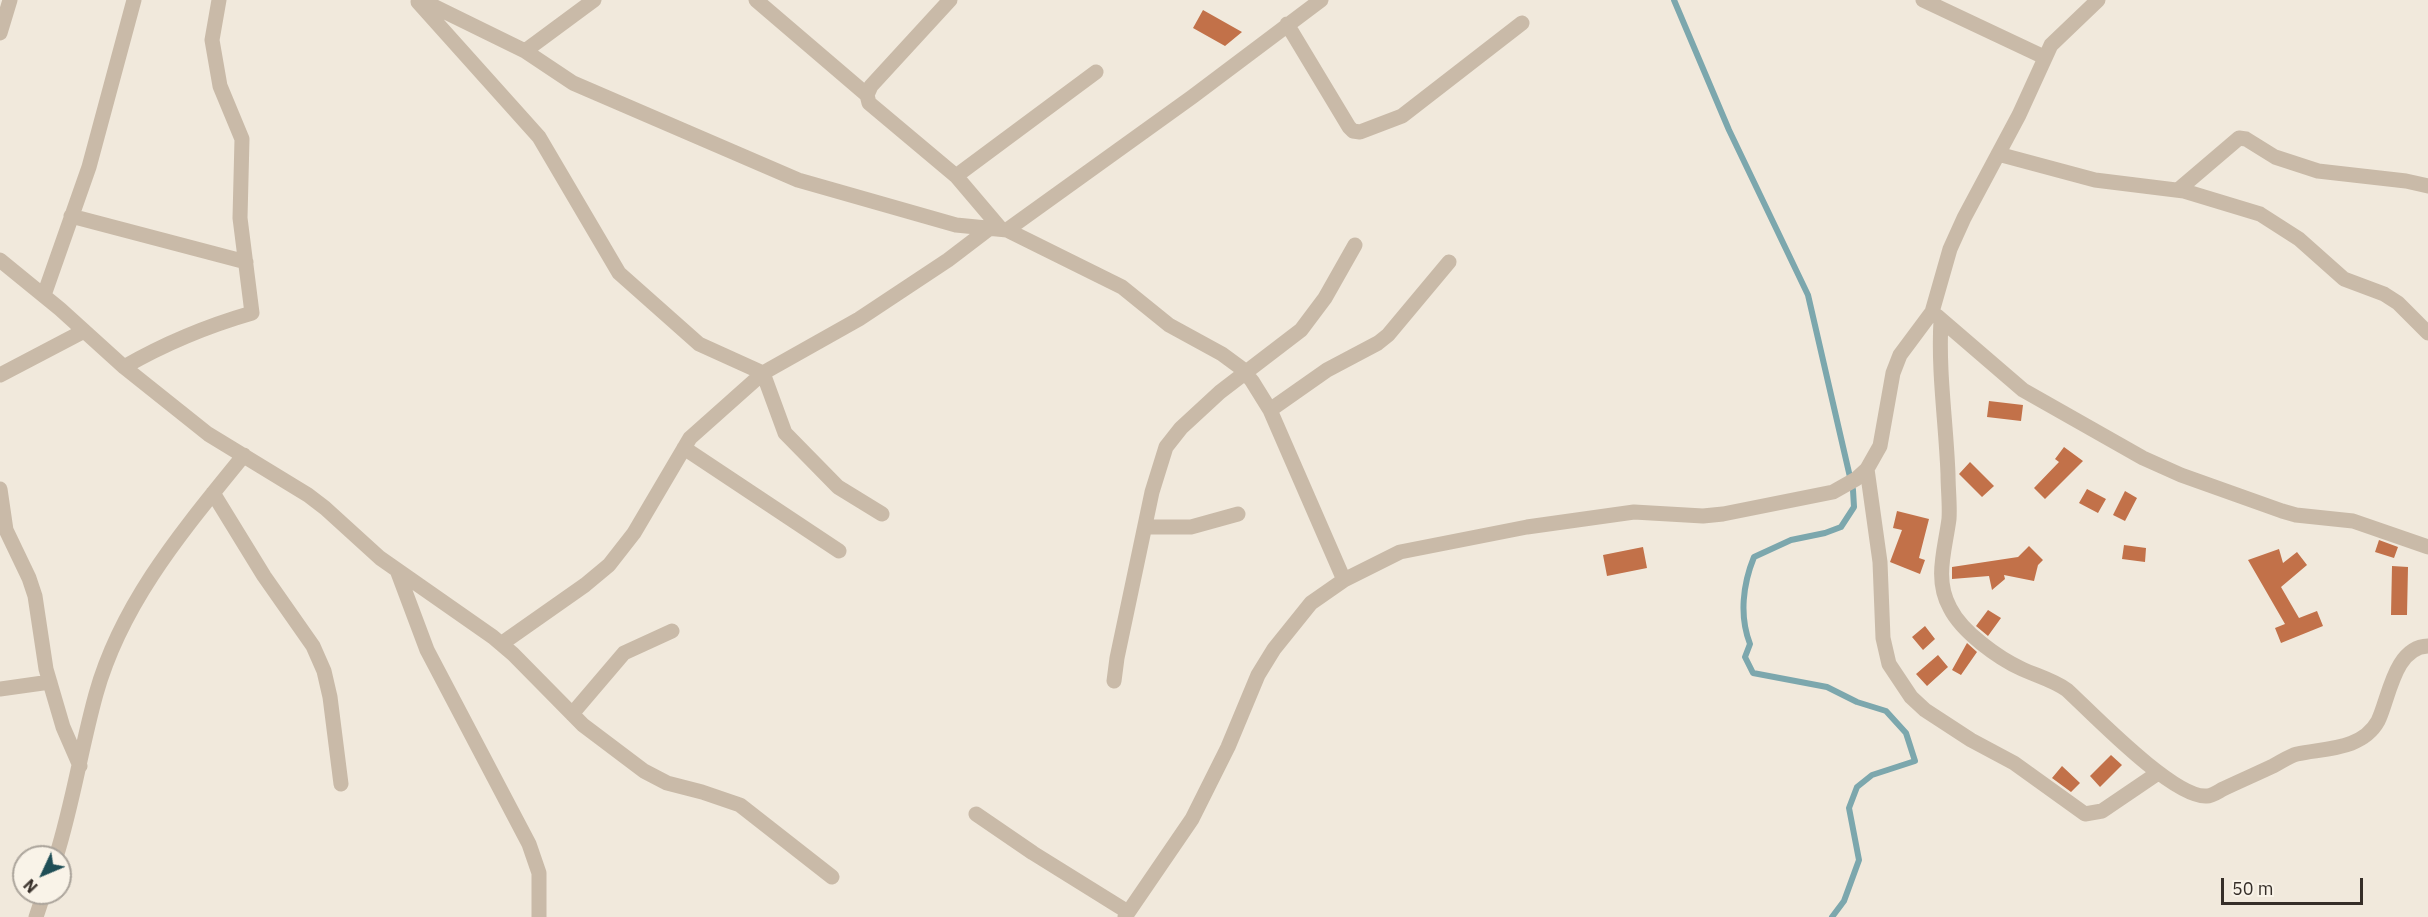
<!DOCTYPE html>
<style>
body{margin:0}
#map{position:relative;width:2428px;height:917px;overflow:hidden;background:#f1e9dc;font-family:"IBM Plex Sans",sans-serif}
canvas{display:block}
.north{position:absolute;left:12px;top:845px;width:60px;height:60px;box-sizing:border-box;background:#f9f3e8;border:2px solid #aba49b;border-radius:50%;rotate:226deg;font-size:16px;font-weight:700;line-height:24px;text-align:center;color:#362e28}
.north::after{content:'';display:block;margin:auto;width:21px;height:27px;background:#1f4e56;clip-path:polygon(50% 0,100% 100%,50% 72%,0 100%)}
.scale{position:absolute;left:2221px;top:878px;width:142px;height:27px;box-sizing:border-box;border:3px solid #362e28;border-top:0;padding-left:8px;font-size:18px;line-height:21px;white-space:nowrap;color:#362e28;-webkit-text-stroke:4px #f9f3e8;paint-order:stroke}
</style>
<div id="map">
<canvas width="2428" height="917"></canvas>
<div class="north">N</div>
<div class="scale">50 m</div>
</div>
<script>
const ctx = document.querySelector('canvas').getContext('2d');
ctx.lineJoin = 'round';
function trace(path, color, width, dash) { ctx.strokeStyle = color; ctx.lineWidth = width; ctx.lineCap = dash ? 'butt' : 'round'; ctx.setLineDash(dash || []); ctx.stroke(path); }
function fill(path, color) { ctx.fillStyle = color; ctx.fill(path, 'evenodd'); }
trace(new Path2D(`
 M1674,0L1729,130L1808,295L1853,490L1854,507L1841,527L1825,533L1791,540L1754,557C1743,584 1739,616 1750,644L1745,657L1753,673L1827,687L1857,702L1886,711L1906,733L1915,761L1872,775L1857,787L1849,808L1859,860L1844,901L1832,917`), '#7ca7ad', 6);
fill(new Path2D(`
 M1203,10L1242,32L1225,46L1193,28Z
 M1989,401L2023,405L2021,421L1987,417Z
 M2064,447L2083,461L2045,499L2034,488L2059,462L2055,459Z
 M1970,462L1994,486L1982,497L1959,474Z
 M2087,489L2106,499L2098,513L2079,503Z
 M2125,491L2137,498L2125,521L2113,515Z
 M1897,511L1929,519L1919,558L1925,560L1920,574L1890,562L1902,530L1893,528Z
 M2379,540L2398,547L2394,558L2375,552Z
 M2124,545L2146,548L2145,562L2122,559Z
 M2029,546L2043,560L2038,565L2034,581L2004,575L2005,579L1992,590L1989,576L1952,579V567L2018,557Z
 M1643,547L1647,568L1607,576L1603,555Z
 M2279,549L2283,563L2297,552L2307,565L2281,587L2299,618L2317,611L2323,626L2281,643L2275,628L2285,624L2248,560Z
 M2392,566L2408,567L2407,615H2391Z
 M1988,610L2001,618L1988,636L1976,626Z
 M1925,626L1935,639L1923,650L1912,637Z
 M1967,643L1977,652L1961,675L1952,670Z
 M1938,655L1948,667L1927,686L1916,674Z
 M2111,755L2122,765L2100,787L2090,776Z
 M2062,766L2080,783L2071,792L2052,778Z`), '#c27149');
trace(new Path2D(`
 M421,0L525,51L573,83L798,180L956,225L1007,230L1122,287L1169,325L1222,354L1241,368L1252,381L1270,410L1344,580
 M756,0L867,95
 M950,0L871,86L867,95L869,103L956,176L1001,229
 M1923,0L2044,57
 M418,2L539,137L619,273L699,344L763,373L785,433L838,487L882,514
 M1287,24L1349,127L1353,131L1360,132L1402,116L1522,23
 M0,33L10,0
 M525,51L594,0
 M1998,154L2095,180L2184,191L2260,214L2299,239L2344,279L2384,294L2398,303L2428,333
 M956,176L1096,72
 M2178,190L2239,138L2246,139L2275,157L2318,171L2406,181L2428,186
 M71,216L246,262
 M1007,230L1192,97L1321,0
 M0,260L60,309L124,367L208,434L308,495L325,508L380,558L493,637L513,654L583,725L644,771L667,783L702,792L740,805L832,877
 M44,295L89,167L134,0
 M1937,316L2023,390L2143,458L2181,475L2282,511L2296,515L2353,521L2428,547
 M1941,320C1938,372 1946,422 1948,474C1948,489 1950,505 1949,519C1945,550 1934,579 1950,608C1962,632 1998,658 2022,669C2037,676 2053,680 2067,690C2092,713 2174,799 2207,796C2212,796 2219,791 2223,789C2240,781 2256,774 2273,766C2281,762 2289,756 2297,754C2325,748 2362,750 2378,721C2389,699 2394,647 2428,646
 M124,367C164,344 207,326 252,313L240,218L242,139L220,86L212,40L219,0
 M0,375L84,331
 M1270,410L1327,370L1378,343L1388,335L1449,262
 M684,448L839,551
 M1867,469L1880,562L1883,638L1889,664L1911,697L1925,710L1971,740L2014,763L2085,814L2102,811L2158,773
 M0,489L6,530L29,578L35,596L46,669L63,727L80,766
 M213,493L264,576L313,646L324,671L330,697L341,784
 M1145,527H1191L1238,514
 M397,570L427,650L529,844L539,873V917
 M501,644L585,585L609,565L634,533L690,438L763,373L859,319L948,260L990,228
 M1114,681L1117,658L1152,492L1166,447L1181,428L1220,392L1301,330L1325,298L1355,245
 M0,689L50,682
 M572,714L624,653L672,631
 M976,814L1033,853L1128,912
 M56,857C73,803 81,748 96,694C122,601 185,528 244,455
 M36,917L44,893
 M1125,917L1192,819L1228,747L1258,675L1274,649L1311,603L1344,580L1400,552L1527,527L1634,512L1703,516L1723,514L1833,492L1856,479L1867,469L1880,446L1893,373L1900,355L1932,312L1950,249L1964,218L2019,115L2051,45L2098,0`), '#c9baa8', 15);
</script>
